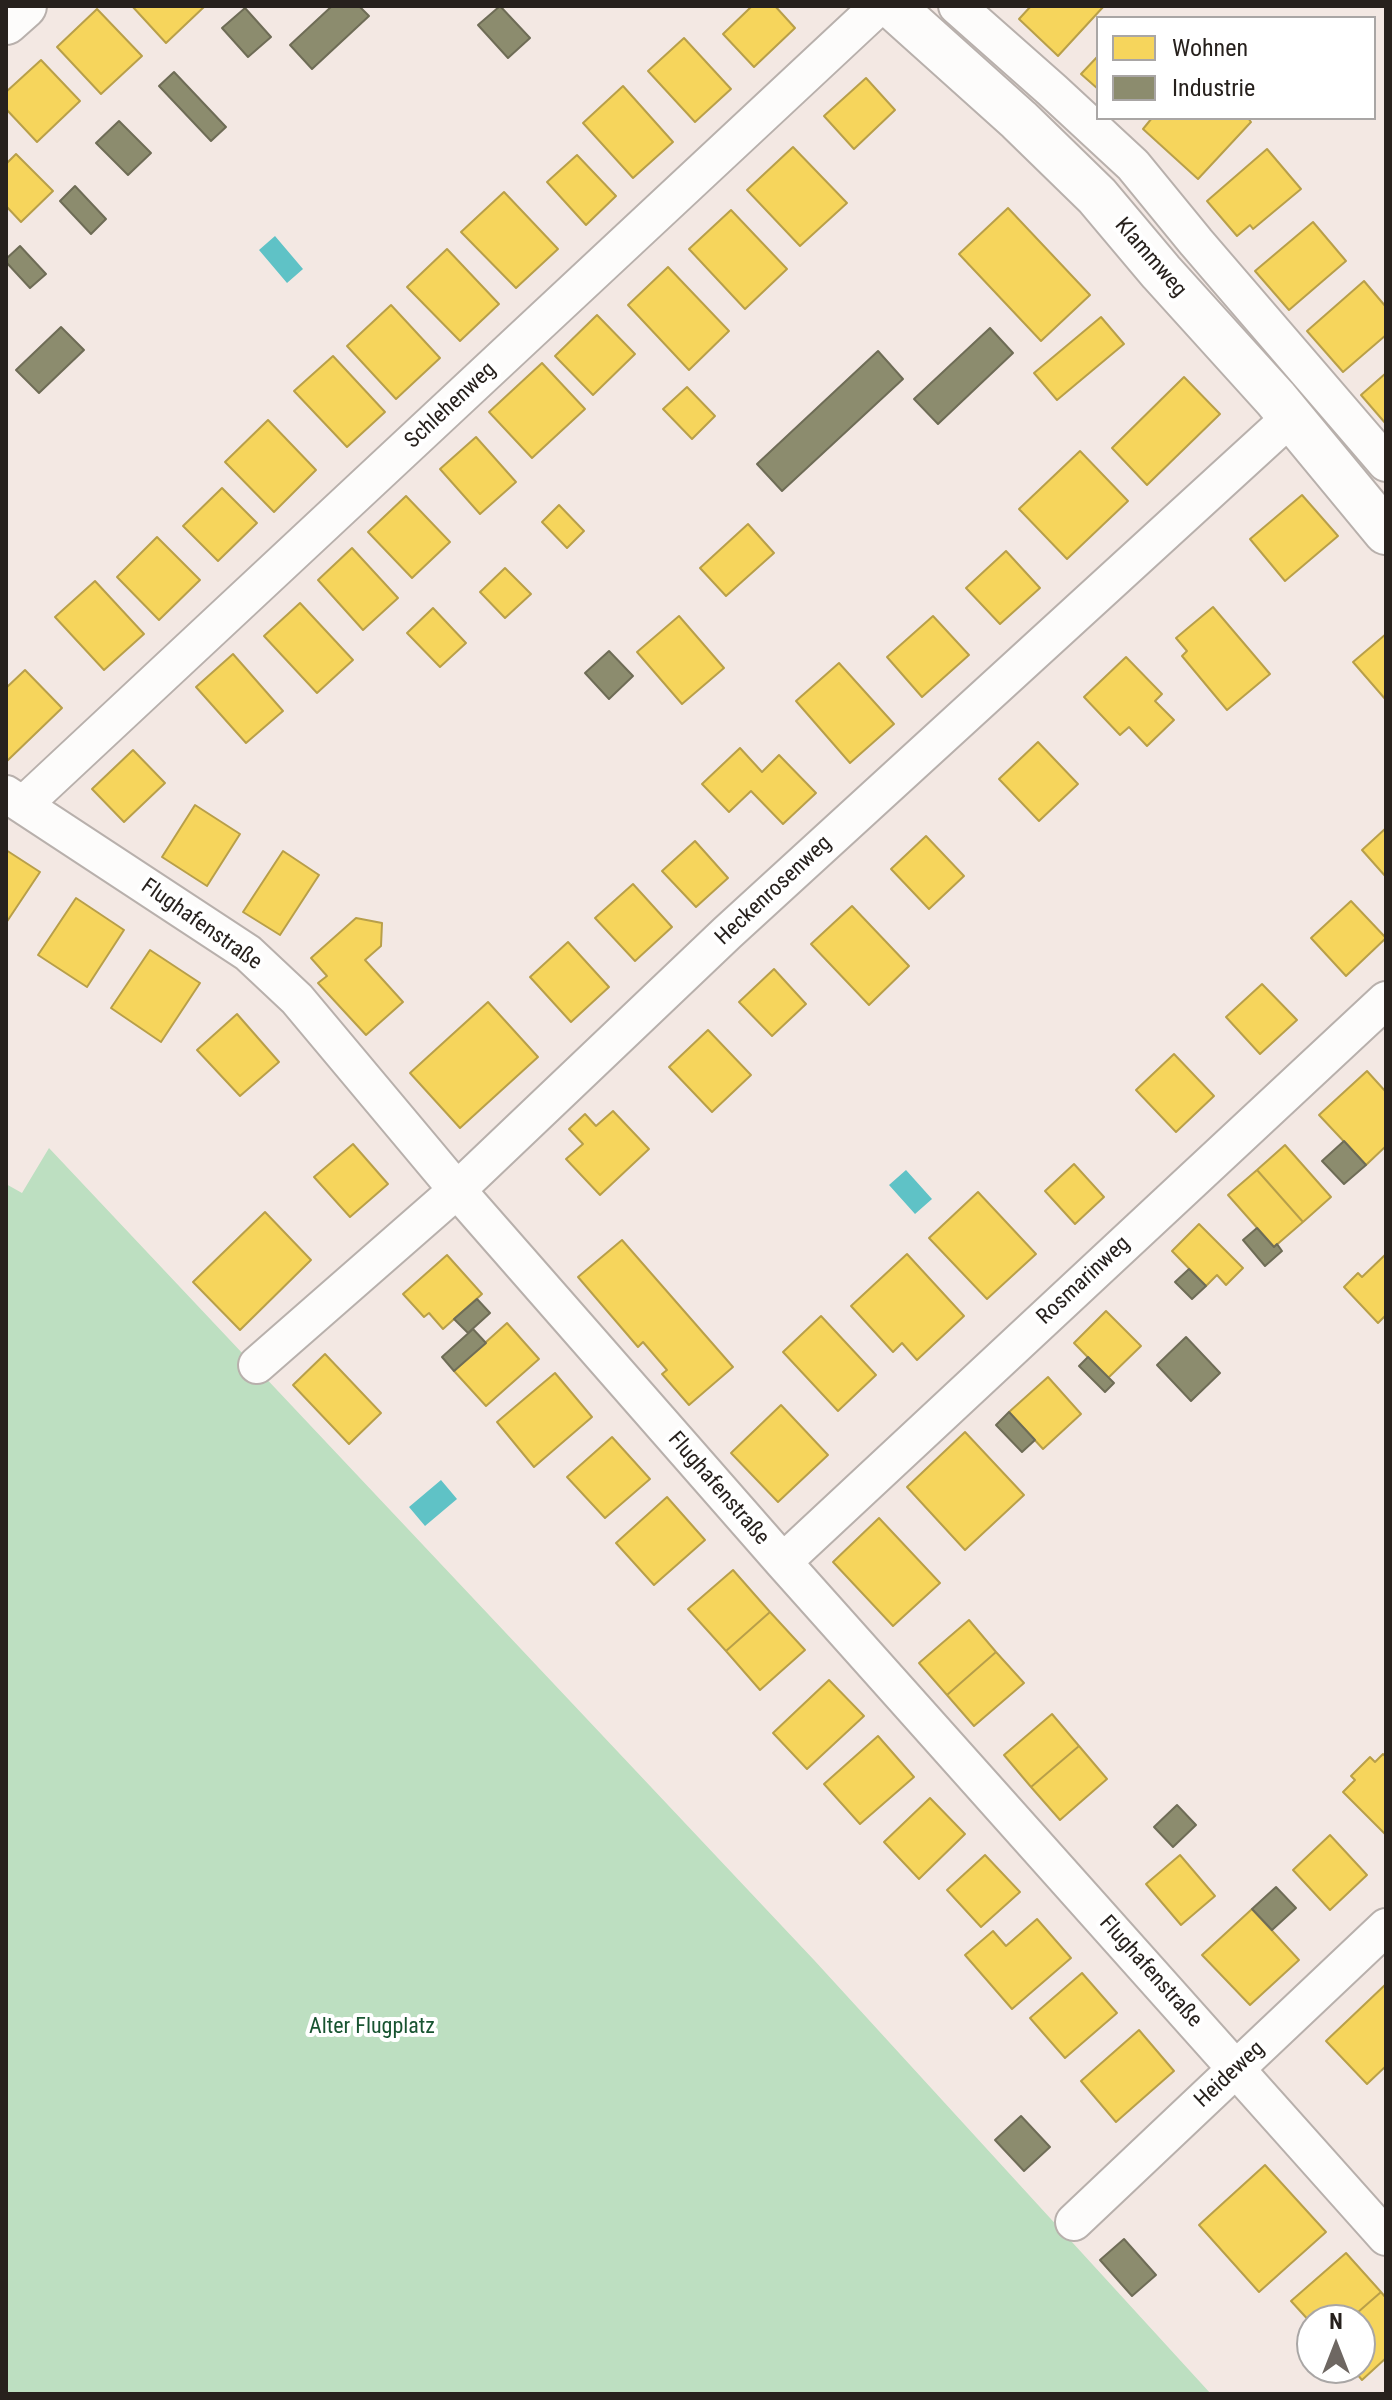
<!DOCTYPE html>
<meta charset="utf-8">
<style>
body{margin:0}
#map{position:relative;width:1392px;height:2400px;overflow:hidden;background:#f3e8e3;font-family:"Roboto Condensed",sans-serif}
canvas{display:block}
.frame{position:absolute;inset:0;border:8px solid #27211d;pointer-events:none}
.legend{position:absolute;left:1096px;top:16px;width:280px;height:104px;box-sizing:border-box;background:#fff;border:2px solid #a9a6a5;margin:0;padding:10px 14px;list-style:none;font-size:24px;color:#27211d}
.legend li{display:flex;align-items:center;gap:16px;height:40px}
.legend b{width:40px;border:2px solid #a9a6a5}
.north{position:absolute;left:1296px;top:2304px;width:80px;height:80px;box-sizing:border-box;background:#fff;border:2px solid #a9a6a5;border-radius:50%;rotate:0deg;font-size:22px;font-weight:700;line-height:32px;text-align:center;color:#27211d}
.north::after{content:'';display:block;margin:auto;width:28px;height:36px;background:#6e6762;clip-path:polygon(50% 0,100% 100%,50% 72%,0 100%)}
</style>
<div id="map">
<canvas width="1392" height="2400"></canvas>
<div class="frame"></div>
<ul class="legend">
<li><b style="height:22px;background:#f6d55c"></b>Wohnen</li>
<li><b style="height:22px;background:#8c8c6e"></b>Industrie</li>
</ul>
<div class="north">N</div>
</div>
<script>
const ctx = document.querySelector('canvas').getContext('2d');
ctx.lineJoin = 'round';
function fill(path, color) { ctx.fillStyle = color; ctx.fill(path, 'evenodd'); }
function trace(path, color, width, dash) { ctx.strokeStyle = color; ctx.lineWidth = width; ctx.lineCap = dash ? 'butt' : 'round'; ctx.setLineDash(dash || []); ctx.stroke(path); }
function label(font, color, halo, rows, align = 'center') {
  ctx.font = font + ' "Roboto Condensed",sans-serif'; ctx.lineWidth = 8; ctx.setLineDash([]); ctx.textBaseline = 'middle'; ctx.strokeStyle = halo; ctx.fillStyle = color; for (const [text, x, y, turn = 0] of rows) {
    ctx.save(); ctx.translate(x, y); ctx.rotate((+turn || 0) * Math.PI / 180); ctx.textAlign = isNaN(turn) ? turn : align; if (halo) ctx.strokeText(text, 0, 0); ctx.fillText(text, 0, 0); ctx.restore();
  }
}
fill(new Path2D(`
 M49,1148L814,1960L1211,2394H6V1184L22,1193Z`), '#bddfc1');
fill(new Path2D(`
 M275,236L303,269L287,283L259,250Z
 M906,1170L932,1199L915,1214L889,1185Z
 M441,1480L457,1499L425,1526L409,1507Z`), '#5fc2c6');
const homes = new Path2D(`
 M132,6H205L166,43Z
 M752,6H775L795,28L754,67L723,34Z
 M1031,6H1104L1058,56L1019,19Z
 M97,9L142,56L101,94L57,47Z
 M684,38L731,89L695,122L648,71Z
 M1098,56V89L1081,74Z
 M41,60L80,101L37,142L6,109V92Z
 M866,78L895,110L854,149L824,116Z
 M623,86L673,142L633,178L583,123Z
 M1152,118H1248L1251,122L1198,179L1143,129Z
 M793,147L847,203L800,246L747,190Z
 M1267,149L1301,189L1253,229L1250,225L1237,236L1207,201Z
 M16,154L53,191L21,222L6,206V164Z
 M577,155L616,196L586,225L547,182Z
 M504,192L558,249L516,288L461,232Z
 M1008,208L1090,295L1041,341L959,254Z
 M731,210L787,269L745,309L689,249Z
 M1313,222L1346,261L1289,310L1255,271Z
 M447,249L499,304L460,341L407,287Z
 M668,267L729,331L689,370L628,305Z
 M1364,281L1386,307V335L1343,372L1307,331Z
 M391,305L440,358L396,399L347,346Z
 M597,315L635,354L593,395L555,356Z
 M1101,317L1124,344L1057,400L1034,373Z
 M333,356L385,412L347,447L294,391Z
 M542,363L585,409L532,458L489,412Z
 M1386,373V424L1361,395Z
 M1184,377L1220,414L1147,485L1112,448Z
 M687,387L715,416L692,439L663,409Z
 M268,420L316,470L274,512L225,462Z
 M476,437L516,482L480,514L440,469Z
 M1080,451L1128,501L1067,559L1019,509Z
 M222,488L257,523L218,561L183,526Z
 M1302,495L1338,536L1285,581L1250,539Z
 M406,496L450,542L412,578L368,532Z
 M559,505L584,531L567,548L542,522Z
 M748,524L774,553L726,596L700,568Z
 M157,537L200,580L159,620L117,577Z
 M352,548L398,598L363,630L318,580Z
 M1006,551L1040,588L1000,624L966,588Z
 M505,568L531,594L505,618L480,592Z
 M95,581L144,634L104,670L55,617Z
 M300,603L353,660L317,693L264,636Z
 M1213,607L1270,674L1227,710L1182,656L1187,651L1176,638Z
 M433,608L466,643L440,667L407,633Z
 M679,616L724,668L682,704L637,652Z
 M933,616L969,655L922,697L887,657Z
 M1386,634V700L1353,662Z
 M233,654L283,711L246,743L196,687Z
 M1126,657L1162,694L1155,701L1174,720L1147,746L1129,727L1120,735L1084,697Z
 M839,663L894,724L850,763L796,701Z
 M25,670L62,708L7,761L6,688Z
 M1038,742L1078,784L1039,821L999,779Z
 M740,748L762,772L779,755L816,793L783,824L751,791L729,812L702,784Z
 M133,750L165,783L124,822L92,789Z
 M195,805L240,834L207,886L162,857Z
 M1386,828V877L1362,850Z
 M926,836L964,876L929,909L891,869Z
 M695,841L728,878L696,907L662,871Z
 M6,850L40,872L6,923Z
 M283,851L319,875L280,935L243,912Z
 M633,884L672,927L635,961L595,918Z
 M76,898L124,930L87,987L38,955Z
 M1351,901L1386,938L1346,976L1311,938Z
 M852,906L909,966L869,1005L811,944Z
 M356,918L382,923L381,946L365,960L403,1002L366,1035L318,983L327,976L311,958Z
 M568,942L609,987L571,1022L530,977Z
 M150,950L200,983L161,1042L111,1008Z
 M774,969L806,1004L772,1036L739,1002Z
 M1262,984L1297,1020L1260,1054L1226,1017Z
 M488,1002L538,1057L460,1128L410,1073Z
 M237,1014L279,1062L240,1096L197,1050Z
 M708,1030L751,1075L712,1112L669,1067Z
 M1174,1054L1214,1096L1176,1132L1136,1090Z
 M1367,1071L1386,1092V1146L1366,1165L1319,1115Z
 M613,1111L649,1149L600,1195L566,1159L583,1144L569,1129L585,1114L596,1126Z
 M353,1144L388,1184L350,1217L314,1177Z
 M1285,1145L1331,1197L1303,1222L1257,1170Z
 M1074,1164L1104,1197L1075,1224L1045,1191Z
 M1257,1170L1303,1222L1274,1247L1228,1195Z
 M978,1192L1036,1254L987,1299L929,1238Z
 M265,1212L311,1260L240,1330L193,1282Z
 M1199,1224L1243,1268L1226,1285L1217,1275L1206,1286L1172,1251Z
 M622,1240L733,1367L689,1405L662,1374L667,1370L643,1342L638,1347L578,1277Z
 M907,1254L964,1316L917,1360L902,1343L893,1352L851,1306Z
 M1386,1254V1315L1378,1323L1344,1287L1358,1273L1362,1277Z
 M447,1255L482,1294L443,1329L429,1313L424,1317L403,1294Z
 M1106,1311L1141,1346L1108,1378L1074,1343Z
 M821,1316L876,1375L838,1411L783,1352Z
 M507,1323L539,1359L486,1406L454,1371Z
 M325,1354L381,1413L349,1444L293,1385Z
 M555,1373L592,1417L534,1467L497,1422Z
 M1048,1377L1081,1414L1043,1449L1009,1412Z
 M781,1405L828,1455L778,1502L731,1453Z
 M965,1432L1024,1495L965,1550L907,1487Z
 M612,1437L650,1479L605,1518L567,1477Z
 M667,1497L705,1540L654,1585L616,1543Z
 M879,1518L940,1583L893,1626L833,1562Z
 M733,1570L770,1612L726,1651L688,1609Z
 M770,1612L805,1650L760,1690L726,1651Z
 M969,1620L996,1652L947,1695L919,1663Z
 M996,1652L1024,1683L974,1726L947,1695Z
 M829,1680L864,1716L807,1769L773,1733Z
 M1052,1714L1079,1746L1031,1787L1004,1755Z
 M878,1736L914,1777L860,1824L824,1784Z
 M1079,1746L1107,1779L1060,1820L1031,1787Z
 M1383,1754L1386,1757V1835L1343,1792L1355,1780L1351,1776L1370,1757L1375,1762Z
 M930,1798L965,1834L919,1879L884,1842Z
 M1330,1835L1367,1875L1330,1910L1293,1870Z
 M985,1855L1020,1892L981,1927L947,1890Z
 M1180,1855L1215,1896L1181,1925L1146,1884Z
 M1252,1909L1299,1960L1250,2005L1202,1955Z
 M1037,1919L1071,1958L1012,2009L965,1955L993,1931L1006,1946Z
 M1082,1973L1117,2013L1065,2058L1030,2018Z
 M1386,1984V2066L1367,2084L1326,2041Z
 M1139,2030L1174,2071L1116,2122L1081,2081Z
 M1265,2165L1326,2232L1259,2292L1199,2225Z
 M1346,2253L1381,2292L1349,2320H1312V2324L1291,2301Z
 M1381,2292L1386,2298V2358L1362,2380L1352,2368H1360V2320H1349Z`);
fill(homes, '#f6d55c');
trace(homes, '#b89f49', 2);
const industry = new Path2D(`
 M332,6H359L369,16L312,69L290,45Z
 M500,6L530,38L508,58L478,25Z
 M245,8L271,37L248,57L222,28Z
 M174,72L226,127L211,141L159,86Z
 M119,121L151,153L128,175L96,143Z
 M75,186L106,219L91,234L60,201Z
 M20,246L46,274L30,288L6,262V259Z
 M61,327L84,350L39,393L16,370Z
 M990,328L1013,353L938,424L914,399Z
 M878,351L903,379L782,491L757,464Z
 M609,651L633,676L609,699L585,673Z
 M1344,1141L1366,1165L1344,1184L1322,1161Z
 M1257,1228L1274,1247L1277,1244L1282,1251L1265,1266L1243,1240Z
 M1189,1269L1206,1286L1192,1299L1175,1282Z
 M477,1299L490,1313L468,1333L454,1319Z
 M473,1329L486,1343L454,1371L442,1357Z
 M1186,1337L1220,1373L1191,1401L1157,1365Z
 M1088,1357L1114,1383L1105,1392L1079,1366Z
 M1009,1412L1035,1440L1022,1452L996,1425Z
 M1177,1805L1196,1825L1173,1847L1154,1827Z
 M1276,1887L1296,1908L1272,1930L1252,1909Z
 M1021,2116L1050,2147L1024,2171L995,2140Z
 M1124,2239L1156,2275L1132,2296L1100,2260Z`);
fill(industry, '#8c8c6e');
trace(industry, '#6e6c56', 2);
const street = new Path2D(`
 M957,6L1052,90L1133,165L1196,242L1386,463
 M6,794L248,953L297,999L457,1190L783,1562L1386,2237
 M23,805L879,6
 M257,1365L457,1190L727,933L1291,417
 M783,1562L1386,1000
 M1074,2222L1386,1927`);
const secondary = new Path2D(`
 M892,6L1019,120L1097,196L1161,272L1276,399L1386,532
 M6,22L24,6`);
trace(street, '#b8b0ac', 40);
trace(secondary, '#b8b0ac', 48);
trace(street, '#fdfcfb', 36);
trace(secondary, '#fdfcfb', 44);
label('22px', '#27211d', '#fff', [
 ["Klammweg",1150,258,49],
 ["Schlehenweg",451,406,-43],
 ["Heckenrosenweg",774,891,-43],
 ["Flughafenstraße",201,925,35],
 ["Rosmarinweg",1084,1281,-43],
 ["Flughafenstraße",718,1489,49],
 ["Flughafenstraße",1150,1972,48],
 ["Heideweg",1230,2075,-43]
]);
label('22px', '#185431', '#fff', [
 ["Alter Flugplatz",372,2027]
]);
</script>
